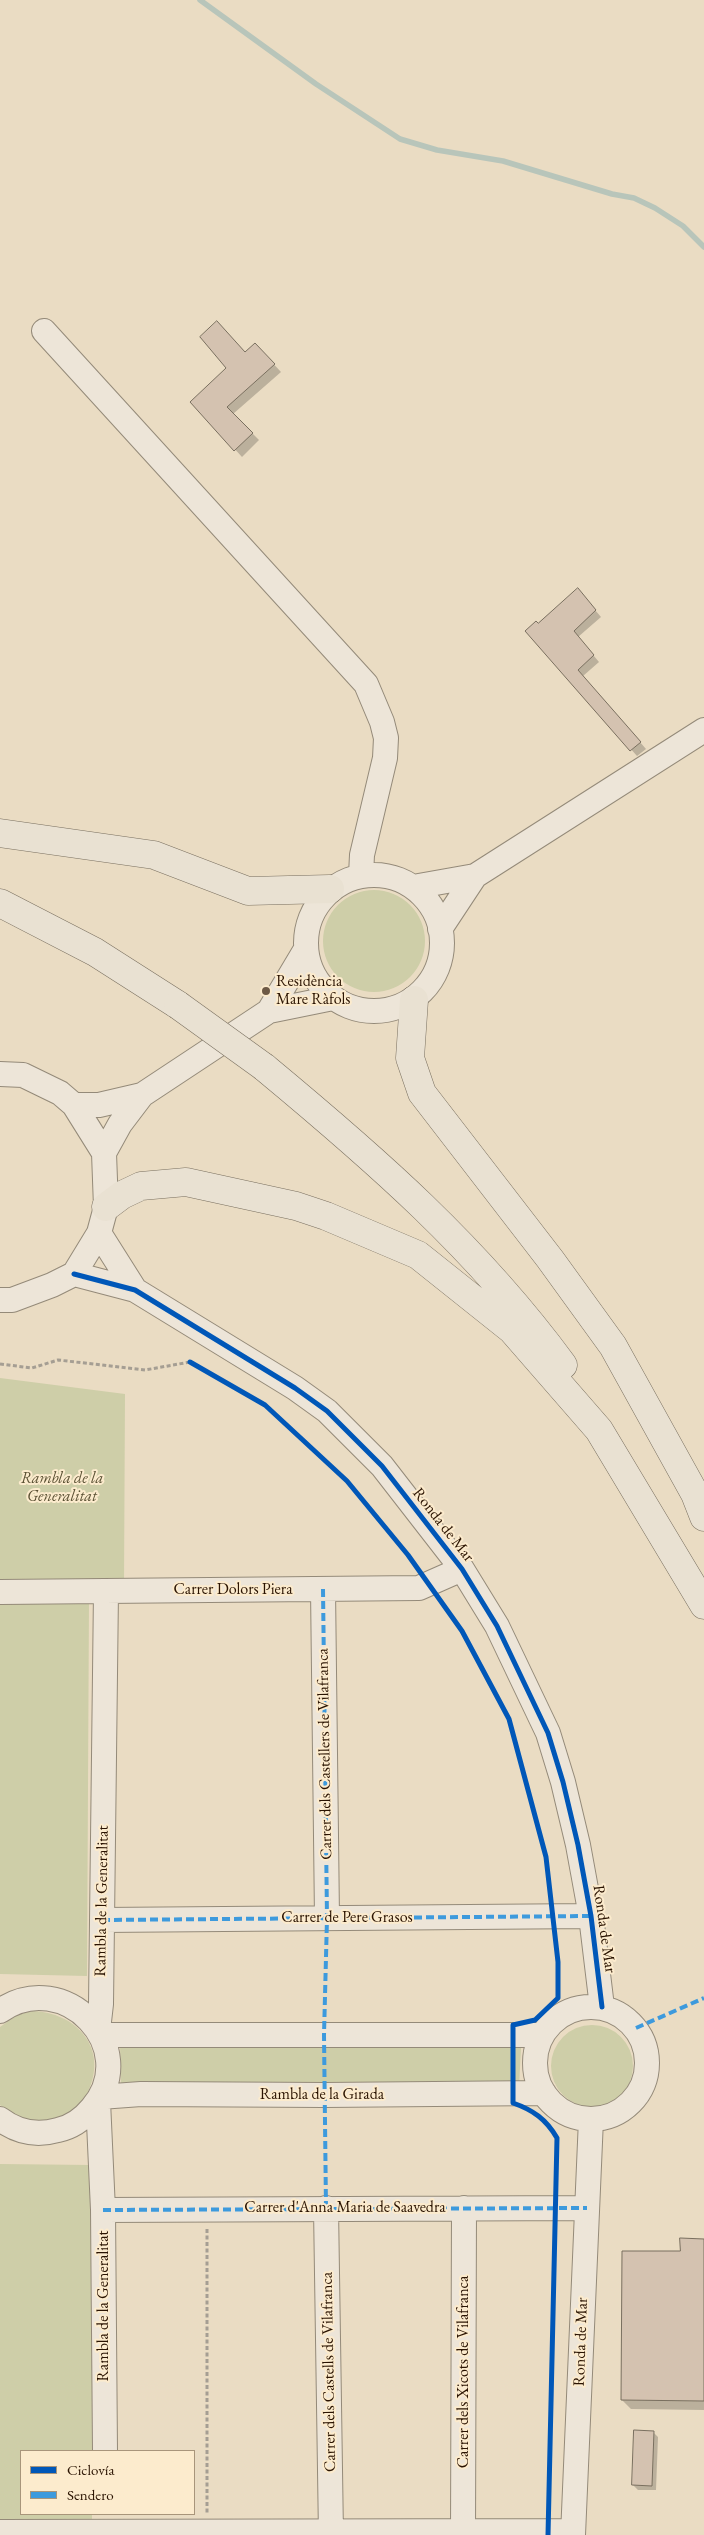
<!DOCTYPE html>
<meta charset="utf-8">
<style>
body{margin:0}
#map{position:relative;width:704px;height:2535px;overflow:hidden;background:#eadcc3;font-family:"EB Garamond",serif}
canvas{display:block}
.legend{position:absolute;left:20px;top:2450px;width:175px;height:65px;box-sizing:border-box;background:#fcebcd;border:1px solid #a8957b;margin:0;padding:6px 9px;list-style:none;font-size:15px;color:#2a1301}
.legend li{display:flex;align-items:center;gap:10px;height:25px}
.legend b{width:25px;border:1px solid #a8957b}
</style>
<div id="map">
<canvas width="704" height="2535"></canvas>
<ul class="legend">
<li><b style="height:6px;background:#0057b8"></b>Ciclovía</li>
<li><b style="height:6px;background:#3d9add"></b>Sendero</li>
</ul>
</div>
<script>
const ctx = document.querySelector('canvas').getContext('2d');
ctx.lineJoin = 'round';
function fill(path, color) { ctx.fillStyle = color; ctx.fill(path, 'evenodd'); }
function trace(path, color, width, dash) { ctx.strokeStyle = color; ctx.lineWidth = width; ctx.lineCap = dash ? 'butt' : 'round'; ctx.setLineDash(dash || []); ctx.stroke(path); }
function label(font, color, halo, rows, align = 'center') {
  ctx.font = font + ' "EB Garamond",serif'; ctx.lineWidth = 4; ctx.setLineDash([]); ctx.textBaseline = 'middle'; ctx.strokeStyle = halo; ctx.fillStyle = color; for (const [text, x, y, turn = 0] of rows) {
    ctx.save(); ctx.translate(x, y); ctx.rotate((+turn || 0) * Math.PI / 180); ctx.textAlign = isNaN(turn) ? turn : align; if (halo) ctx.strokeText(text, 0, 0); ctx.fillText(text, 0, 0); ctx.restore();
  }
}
fill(new Path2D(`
 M323 941a51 51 0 1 1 102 0a51 51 0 1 1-102 0Z
 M0,1378L125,1394L124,1584L0,1586Z
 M89,1599L87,1976L0,1974V1600Z
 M32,2011C76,2012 109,2048 88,2092C71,2126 26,2129 0,2105V2027L17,2015Z
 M551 2066a41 41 0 1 1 82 0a41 41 0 1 1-82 0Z
 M120,2045L521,2048L519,2088L121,2089Z
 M0,2164L92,2165V2451H21V2514H92V2521L0,2523Z`), '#cecea8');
fill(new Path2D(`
 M255,344L281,372L233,414L259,440L242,457L192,402Z
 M578,590L601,617L578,637L599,662L583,676L646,749L637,756L527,631L538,625Z
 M704,2240V2410L631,2409L622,2400L681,2253Z
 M653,2432L658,2437L656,2490H638L633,2485Z`), '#0003');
trace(new Path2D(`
 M200,0L316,84L400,139L437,150L503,161L612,194L634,198L655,208L683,226L704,247`), '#b8c5ba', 5.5);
const building = new Path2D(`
 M217,321L245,352L255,343L275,364L227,407L253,433L234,451L190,402L226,368L200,337Z
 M578,588L596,610L574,631L594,655L578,670L641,742L630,751L525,631L536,621L538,623Z
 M680,2238L704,2239V2401L621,2400L622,2251H680Z
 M634,2430L654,2431L652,2486L632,2485Z`);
fill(building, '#d4c2b0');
trace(building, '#796f5f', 1);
const minor = new Path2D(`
 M44,331L366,684L382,722L386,738L385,758L362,855L361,875
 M306 943a68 68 0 1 1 136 0a68 68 0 1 1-136 0Z
 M413,887L475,876L704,730
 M440,929L475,876
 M269,1011L306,949
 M0,1074L23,1075L60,1093L74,1105L104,1153L106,1207L99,1233L74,1274L52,1285L12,1300H0
 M74,1105H99L142,1095L269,1011L333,998
 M104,1153L120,1124L142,1095
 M99,1233L135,1290
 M74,1274L135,1290L295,1388L327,1411L382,1466L462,1569L497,1626L548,1733L563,1782L578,1845L591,1916L602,2007
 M323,1589L327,1918
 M0,1592L419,1588L462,1569
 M102,1920L591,1916
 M535 2063a56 56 0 1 1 112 0a56 56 0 1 1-112 0Z
 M0,2011C64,1966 143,2048 92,2108C83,2119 72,2127 58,2130C37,2136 17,2132 0,2119
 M98,2030L101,2004L106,1591
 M101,2035H542
 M100,2097L141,2094L325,2095L544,2093
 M98,2101L103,2210L105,2451
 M326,2208L331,2535
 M103,2210L587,2208
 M0,2532L573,2531
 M463,2535L464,2208
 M573,2535L591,2119`);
const highway = new Path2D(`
 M0,833L154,855L248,891L330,889
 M0,903L95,952L178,1005
 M414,1000L410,1058L422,1093L550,1259L613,1346L695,1494L704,1517
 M264,1067C375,1159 477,1248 563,1365
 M106,1207L122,1195L141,1186L186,1182L296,1206L326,1216L418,1255L512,1330L599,1430L704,1605`);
trace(minor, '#948a79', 26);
trace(highway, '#796f5f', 29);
trace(new Path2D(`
 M0,1364L32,1368L58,1360L145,1370L190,1362
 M207,2229V2513`), '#a59e93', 3, [4, 2.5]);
trace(minor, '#ede5d8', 24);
trace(highway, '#e9e1d2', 28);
const highwayBridge = new Path2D(`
 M178,1005L264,1067`);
trace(highwayBridge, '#796f5f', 29, []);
trace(highwayBridge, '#e9e1d2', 28);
trace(new Path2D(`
 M323,1589L327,1918L324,2035L326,2208
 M102,1920L591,1916
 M636,2028L704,1998
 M103,2210L587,2208`), '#3d9add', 4, [8, 4]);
trace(new Path2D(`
 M74,1274L135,1290L295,1388L327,1411L382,1466L462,1569L497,1626L548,1733L563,1782L578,1845L591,1916L602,2007
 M190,1362L265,1405L347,1481L408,1555L462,1631L509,1719L546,1857L558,1962V1998L535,2020L513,2025V2103C533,2110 546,2119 557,2138L548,2535`), '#0057b8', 5);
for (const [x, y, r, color] of [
 [266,991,5,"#6d5945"]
]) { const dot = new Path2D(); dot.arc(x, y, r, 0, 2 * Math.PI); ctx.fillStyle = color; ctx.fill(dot); trace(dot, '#fcebcd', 2); }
label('16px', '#2a1301', '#fcebcd', [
 ["Residència",276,982],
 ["Mare Ràfols",276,1000]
], 'left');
label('italic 16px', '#5b5134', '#fcebcd', [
 ["Rambla de la",62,1479],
 ["Generalitat",62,1497]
]);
label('16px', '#2a1301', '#fcebcd', [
 ["Ronda de Mar",443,1525,52],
 ["Carrer Dolors Piera",233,1590],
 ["Carrer dels Castellers de Vilafranca",325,1754,-91],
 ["Rambla de la Generalitat",102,1901,-89],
 ["Carrer de Pere Grasos",347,1918],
 ["Ronda de Mar",604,1929,82],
 ["Rambla de la Girada",322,2095],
 ["Carrer d'Anna Maria de Saavedra",345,2208],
 ["Rambla de la Generalitat",104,2306,-90],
 ["Ronda de Mar",581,2342,-88],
 ["Carrer dels Castells de Vilafranca",329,2372,-91],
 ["Carrer dels Xicots de Vilafranca",464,2372,-90]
]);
</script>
